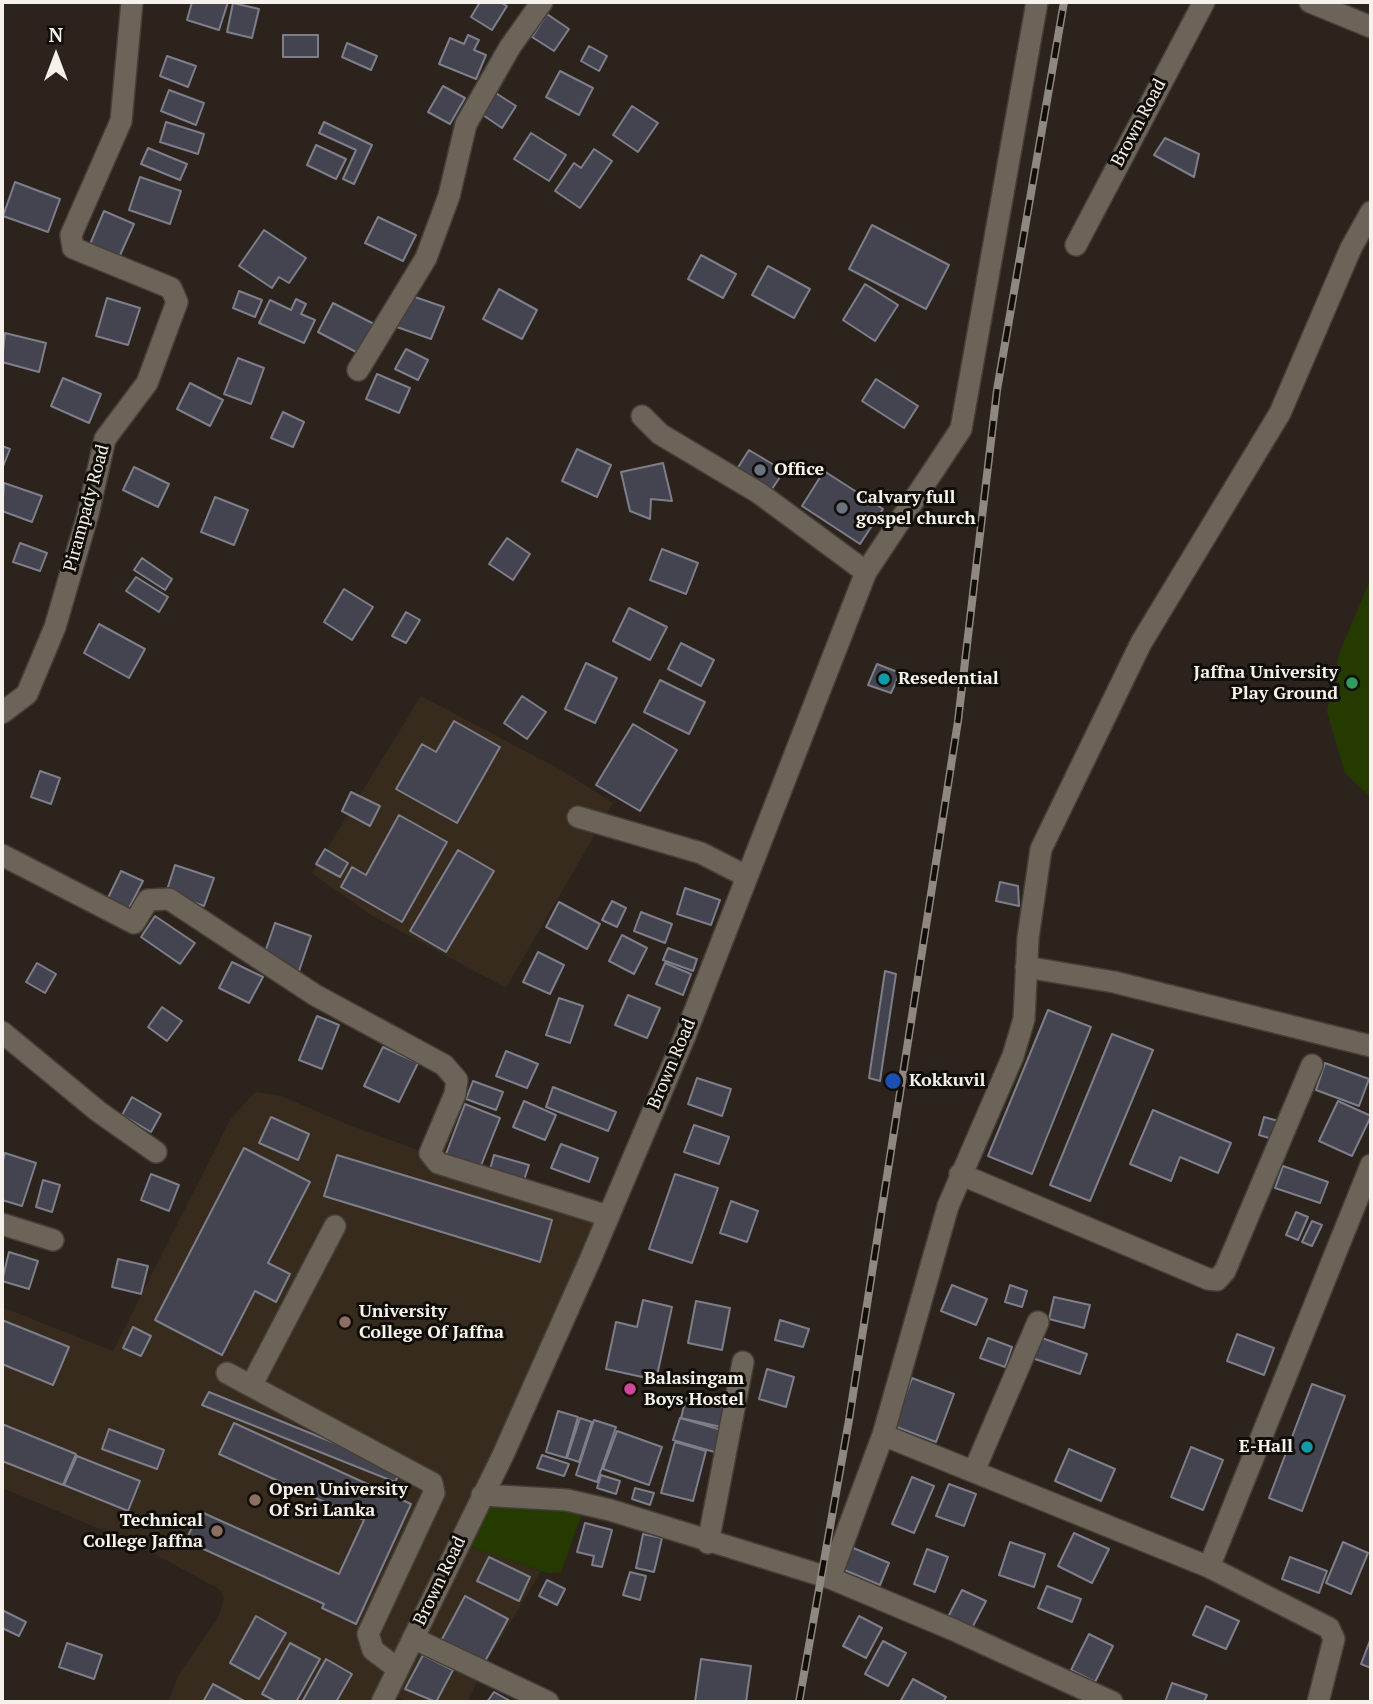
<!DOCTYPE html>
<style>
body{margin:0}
#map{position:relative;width:1373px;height:1704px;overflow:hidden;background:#2c241c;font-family:"PT Serif",serif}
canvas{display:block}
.frame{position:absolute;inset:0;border:4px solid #f6f1eb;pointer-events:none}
.north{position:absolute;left:21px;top:21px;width:70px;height:70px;-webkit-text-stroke:5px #110e0a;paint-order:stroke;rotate:0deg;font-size:19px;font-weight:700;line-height:28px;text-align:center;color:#f6f1eb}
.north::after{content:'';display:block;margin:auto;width:24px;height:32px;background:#f6f1eb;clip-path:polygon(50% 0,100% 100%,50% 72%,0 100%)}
</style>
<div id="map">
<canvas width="1373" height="1704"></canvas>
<div class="frame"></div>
<div class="north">N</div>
</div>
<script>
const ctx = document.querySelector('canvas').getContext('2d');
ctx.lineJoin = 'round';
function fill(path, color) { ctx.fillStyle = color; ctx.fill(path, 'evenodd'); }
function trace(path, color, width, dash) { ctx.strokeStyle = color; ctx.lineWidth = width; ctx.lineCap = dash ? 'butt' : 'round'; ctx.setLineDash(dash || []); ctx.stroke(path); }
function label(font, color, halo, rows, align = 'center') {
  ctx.font = font + ' "PT Serif",serif'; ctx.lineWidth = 6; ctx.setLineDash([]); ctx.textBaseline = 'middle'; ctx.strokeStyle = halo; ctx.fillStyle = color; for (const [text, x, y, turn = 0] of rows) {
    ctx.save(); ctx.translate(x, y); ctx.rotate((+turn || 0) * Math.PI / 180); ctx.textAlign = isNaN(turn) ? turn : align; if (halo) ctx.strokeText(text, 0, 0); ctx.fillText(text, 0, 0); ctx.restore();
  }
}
fill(new Path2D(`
 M421,696L561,770L613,803L506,988L371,915L312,873Z
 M255,1092L281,1096L349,1125L612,1221L459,1543L541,1571L482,1670L468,1702H407L388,1691L382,1702H168L179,1674L218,1618L224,1598L219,1589L138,1545L2,1488V1307L113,1351L230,1120Z`), '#372b1e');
fill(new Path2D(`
 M1371,578V798L1345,773L1327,712L1339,654Z
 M482,1495L585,1505L561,1572L548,1573L459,1543Z`), '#243a00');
const building = new Path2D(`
 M192,2H228L219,30L187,20Z
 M480,2H500L507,6L492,30L471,17Z
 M233,3L259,9L252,38L227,32Z
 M547,14L569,29L554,51L532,37Z
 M283,35H318V57H283Z
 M468,35L479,40L474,50L486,55L476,79L439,64L450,38L464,44Z
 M347,43L377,56L371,70L342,57Z
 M589,46L607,56L599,71L581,61Z
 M167,56L196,66L188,87L160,76Z
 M560,71L593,88L579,115L546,97Z
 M443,86L465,98L450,124L428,112Z
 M169,90L204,103L196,125L161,111Z
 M491,90L516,106L502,128L477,111Z
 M632,106L658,123L638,152L613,135Z
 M166,122L204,134L198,154L160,142Z
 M324,122L372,145L354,184L343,179L356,150L319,133Z
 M531,133L566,155L549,181L514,159Z
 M1165,138L1199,154L1194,177L1154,155Z
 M316,145L346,159L336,179L307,165Z
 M148,148L187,164L180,180L141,164Z
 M594,149L612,161L580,208L555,191L574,163L581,168Z
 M140,177L181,191L170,224L129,210Z
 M15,182L60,199L48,232L3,216Z
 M104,211L134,224L117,262L88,249Z
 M378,217L416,235L403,261L365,243Z
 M872,225L949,265L926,309L849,269Z
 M264,230L306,258L289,283L279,277L272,288L239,266Z
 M701,255L736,274L723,298L688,279Z
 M768,266L810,289L794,318L752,295Z
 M865,284L898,305L875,341L843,320Z
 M499,289L537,310L522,339L483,319Z
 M239,291L262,300L255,317L233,308Z
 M409,295L444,307L431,339L394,326Z
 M107,298L140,308L128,345L96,336Z
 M296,299L306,304L301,314L315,320L304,343L259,323L270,300L291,310Z
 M333,303L374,324L358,353L318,332Z
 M5,333L46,343L39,372L2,362Z
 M406,349L428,360L418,380L395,369Z
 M238,358L264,368L251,404L224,394Z
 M377,374L410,388L399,413L366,399Z
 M63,378L101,394L89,423L51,406Z
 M876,379L918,406L904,428L862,401Z
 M190,383L223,400L210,426L177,409Z
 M283,412L304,422L293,447L271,438Z
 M2,446L10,449L2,469Z
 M577,449L611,465L597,497L562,481Z
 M749,450L784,471L770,492L737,469Z
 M663,463L672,501L651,499L650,519L630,511L621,472Z
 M134,467L169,484L158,507L123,490Z
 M824,471L883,509L860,544L802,506Z
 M4,483L42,496L32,522L2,511Z
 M215,497L248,510L234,545L201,532Z
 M507,538L530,554L513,580L489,564Z
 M20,543L47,553L40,571L13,562Z
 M662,549L698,563L686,594L650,580Z
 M142,558L172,579L165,590L134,570Z
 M136,577L168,597L159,612L126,591Z
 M344,589L373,607L352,640L324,622Z
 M629,608L667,627L650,660L613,641Z
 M406,612L420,620L406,643L392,636Z
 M99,624L145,649L129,678L84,653Z
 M681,643L714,660L701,686L668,669Z
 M586,663L617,678L595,723L565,709Z
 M877,664L900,673L891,693L868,685Z
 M660,680L705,702L689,734L644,712Z
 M522,696L546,712L527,739L504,723Z
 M454,721L500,747L457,823L396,789L422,744L436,752Z
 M633,724L677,750L640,811L596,785Z
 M40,771L60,778L51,804L31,797Z
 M351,792L380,806L370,826L342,811Z
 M399,815L447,842L402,922L341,887L352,867L366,875Z
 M325,849L348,863L340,877L316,864Z
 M458,850L494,871L446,952L410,931Z
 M175,865L214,878L204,906L166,893Z
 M121,871L143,881L128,910L107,900Z
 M1000,882L1018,886L1019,906L996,901Z
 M685,888L720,900L711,925L677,914Z
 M612,901L626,908L617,927L602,920Z
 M559,902L600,924L587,949L546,927Z
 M641,912L672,924L665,943L634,931Z
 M155,916L195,943L180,964L141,937Z
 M275,923L311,936L299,971L263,958Z
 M622,935L647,948L634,974L609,961Z
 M668,948L697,959L693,971L663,960Z
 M538,952L564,965L550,994L523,982Z
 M232,962L263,977L249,1003L219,988Z
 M37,963L56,974L45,993L26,982Z
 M665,963L691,974L683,995L656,984Z
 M885,971L896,974L880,1081L869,1078Z
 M628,995L660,1008L647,1038L615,1025Z
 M559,998L583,1006L570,1043L546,1035Z
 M162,1007L182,1021L167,1041L148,1027Z
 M1048,1010L1091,1027L1032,1174L988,1156Z
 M317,1016L339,1025L322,1069L299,1060Z
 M1112,1034L1153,1050L1090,1201L1050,1185Z
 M383,1047L418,1063L399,1102L364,1086Z
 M506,1051L538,1064L527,1088L496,1076Z
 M1325,1063L1369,1079L1359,1106L1316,1090Z
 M697,1078L731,1089L722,1116L688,1104Z
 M473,1081L503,1092L496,1110L466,1099Z
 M553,1087L616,1112L608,1131L546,1107Z
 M132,1097L161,1114L151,1132L122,1115Z
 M524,1101L556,1115L545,1140L513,1127Z
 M1338,1101L1371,1116L1352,1156L1319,1141Z
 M465,1104L500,1118L480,1168L446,1154Z
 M1153,1110L1231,1143L1218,1173L1180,1157L1171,1181L1130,1164Z
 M271,1117L309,1134L298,1160L259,1143Z
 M1264,1117L1282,1122L1276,1140L1259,1135Z
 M694,1125L729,1137L719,1164L684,1152Z
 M561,1144L598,1158L589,1182L551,1168Z
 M244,1148L310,1182L268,1263L290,1274L276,1302L255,1291L222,1355L155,1320Z
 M5,1153L36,1163L22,1206L2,1200V1164Z
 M337,1155L552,1220L540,1262L324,1196Z
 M494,1155L529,1165L523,1183L489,1173Z
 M1283,1166L1328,1182L1320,1203L1275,1188Z
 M151,1174L179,1185L169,1211L141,1200Z
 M675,1174L718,1188L692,1263L649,1249Z
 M43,1180L60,1185L52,1212L36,1207Z
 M731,1201L758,1211L747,1242L720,1233Z
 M1296,1212L1308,1217L1298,1240L1286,1235Z
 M1312,1221L1322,1225L1312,1246L1302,1242Z
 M9,1252L38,1261L29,1289L2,1281Z
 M118,1259L148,1266L141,1294L112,1287Z
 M952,1285L987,1299L976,1325L941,1311Z
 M1010,1285L1027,1291L1022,1307L1005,1302Z
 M1054,1297L1090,1305L1084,1328L1049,1319Z
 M643,1300L672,1307L656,1380L606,1369L616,1322L637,1327Z
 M696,1301L730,1308L722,1350L688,1343Z
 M2,1320L69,1347L53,1385L2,1364Z
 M780,1320L809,1329L803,1347L775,1340Z
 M133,1327L151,1336L141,1356L123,1348Z
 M1237,1334L1274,1348L1264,1375L1227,1361Z
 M1039,1337L1087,1354L1080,1374L1032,1358Z
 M988,1338L1012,1347L1005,1367L980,1358Z
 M767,1369L794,1377L786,1407L759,1399Z
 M912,1378L954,1394L936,1442L894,1426Z
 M1312,1384L1345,1396L1302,1511L1269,1498Z
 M209,1392L401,1470L395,1482L202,1405Z
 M686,1398L725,1407L721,1427L681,1418Z
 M558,1411L578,1417L566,1458L546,1452Z
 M580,1418L592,1422L579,1462L567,1458Z
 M680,1418L725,1431L718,1453L673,1440Z
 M594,1420L616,1427L597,1482L576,1475Z
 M234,1423L411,1504L356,1624L322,1608L324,1604L186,1541L199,1511L339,1574L364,1520L219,1454Z
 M2,1424L76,1454L63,1485L2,1461Z
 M109,1429L164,1450L157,1469L102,1449Z
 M617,1431L662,1447L649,1485L603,1469Z
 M675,1442L706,1451L693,1501L661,1493Z
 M1191,1447L1223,1460L1203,1510L1171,1497Z
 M1069,1449L1115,1469L1101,1501L1055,1481Z
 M542,1455L569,1464L564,1476L537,1468Z
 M77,1456L140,1481L128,1511L64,1485Z
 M601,1475L620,1481L616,1494L597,1488Z
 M912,1477L934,1486L914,1533L892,1524Z
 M949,1484L976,1494L964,1526L936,1516Z
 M635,1488L654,1493L650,1505L632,1499Z
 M585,1523L612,1530L602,1567L592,1565L594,1556L577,1552Z
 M1074,1533L1109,1549L1092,1583L1058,1566Z
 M643,1534L662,1538L654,1572L636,1568Z
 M1010,1542L1045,1554L1034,1587L999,1575Z
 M1343,1542L1368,1553L1351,1594L1326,1583Z
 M851,1547L889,1563L880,1585L842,1569Z
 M927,1549L948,1557L935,1592L914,1584Z
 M489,1557L530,1577L519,1601L477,1581Z
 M1290,1557L1327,1571L1319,1593L1282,1579Z
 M630,1572L646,1576L640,1600L623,1595Z
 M547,1580L565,1589L557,1605L539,1596Z
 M1047,1586L1081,1599L1072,1622L1038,1608Z
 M962,1590L986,1601L972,1628L948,1617Z
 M465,1596L508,1619L484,1663L441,1641Z
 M1206,1606L1239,1621L1226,1649L1193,1635Z
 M2,1610L26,1622L19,1636L2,1628Z
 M256,1616L286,1633L259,1679L230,1663Z
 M859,1616L882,1628L866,1658L843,1646Z
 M1089,1634L1113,1646L1095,1682L1071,1670Z
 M1371,1638V1668L1361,1664Z
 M883,1641L906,1653L888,1686L865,1674Z
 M67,1643L102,1655L94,1679L59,1667Z
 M290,1643L320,1659L296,1702H277L262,1694Z
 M423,1655L453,1670L436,1702L405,1689Z
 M326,1659L352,1674L336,1702H302Z
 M701,1659L751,1666L746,1702H695Z
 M913,1679L946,1697L943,1702H900Z
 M1172,1683L1207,1695L1204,1702H1165Z
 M213,1684L246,1702H203Z
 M494,1692L512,1702H487Z`);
fill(building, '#43444f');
trace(building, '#7d7e8a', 2);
const minor = new Path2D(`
 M1310,2L1371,27
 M1076,245L1204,2
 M358,370L426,258L449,196L466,124L510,47L542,2
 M642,416L660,434L759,493L866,572
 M2,713L27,694L55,627L88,514L105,439L147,383L177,302L171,288L73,248L71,235L121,121L132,2
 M578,817L701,853L746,876
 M2,855L134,923L148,900L169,899L315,995L444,1065L457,1080L455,1094L430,1153L438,1163L608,1216
 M1026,967L1114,982L1371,1046
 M2,1032L99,1112L156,1152
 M960,1174L1208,1279L1217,1280L1225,1271L1312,1065
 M2,1224L53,1240
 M227,1373L432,1483L434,1493L368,1634L373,1650L398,1669
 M251,1386L335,1226
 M974,1471L1038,1322
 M482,1495L567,1500L610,1510L830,1578L954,1630L1112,1702
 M708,1543L743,1362
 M1209,1567L1371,1165
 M830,1578L883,1435
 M413,1638L548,1702
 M382,1702L503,1455L590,1260L685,1036L866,572L961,429L1037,2
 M1318,1702L1334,1639L1329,1628L1209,1567L883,1435L948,1206L1013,1056L1024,1019L1028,938L1041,849L1141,643L1280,413L1351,248L1371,212`);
trace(minor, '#463f38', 24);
trace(minor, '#6c6359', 21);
const rail = new Path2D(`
 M799,1702L849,1420L958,721L997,390L1064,2`);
trace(rail, '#8f8881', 8);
trace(rail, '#110e0a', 5, [16]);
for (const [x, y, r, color] of [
 [760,470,7,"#6b7280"],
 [842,508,7,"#6b7280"],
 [884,679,7,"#0f9aa8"],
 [1352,683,7,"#2e9e5b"],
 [893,1081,9,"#1a4fb4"],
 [345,1322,7,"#8d6e63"],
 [630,1389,7,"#d1479c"],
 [1307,1447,7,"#0f9aa8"],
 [255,1500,7,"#8d6e63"],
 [217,1531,7,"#8d6e63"]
]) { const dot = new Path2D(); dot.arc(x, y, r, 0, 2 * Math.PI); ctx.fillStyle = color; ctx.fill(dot); trace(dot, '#110e0a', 2.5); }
label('18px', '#f6f1eb', '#110e0a', [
 ["Brown Road",1139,123,-62],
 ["Pirampady Road",87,508,-75],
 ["Brown Road",672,1064,-67],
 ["Brown Road",440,1581,-64]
]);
label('bold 18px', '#f6f1eb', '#110e0a', [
 ["Office",774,470],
 ["Calvary full",856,498],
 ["gospel church",856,519],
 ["Jaffna University",1338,673,"right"],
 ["Play Ground",1338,694,"right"],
 ["Resedential",898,679],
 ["Kokkuvil",909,1081],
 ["University",359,1312],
 ["College Of Jaffna",359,1333],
 ["Balasingam",644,1379],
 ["Boys Hostel",644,1400],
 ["E-Hall",1293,1447,"right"],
 ["Open University",269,1490],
 ["Of Sri Lanka",269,1511],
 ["Technical",203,1521,"right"],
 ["College Jaffna",203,1542,"right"]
], 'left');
</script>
